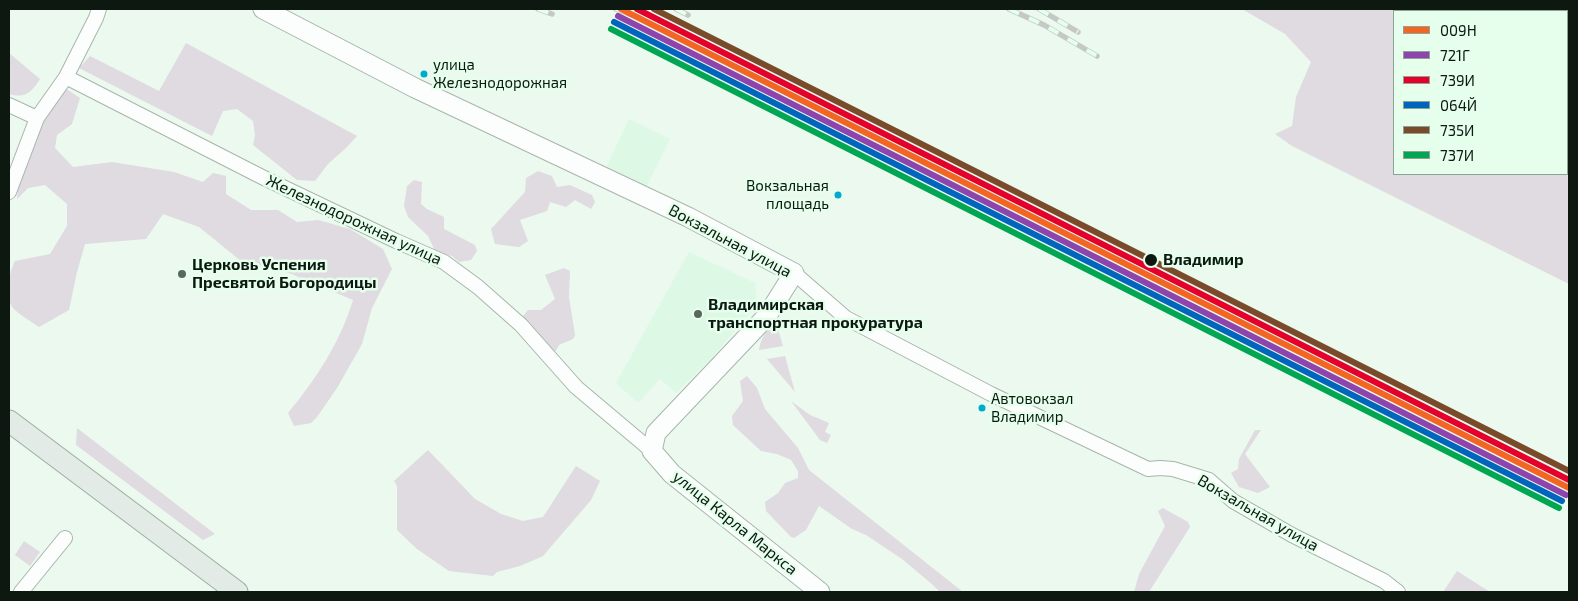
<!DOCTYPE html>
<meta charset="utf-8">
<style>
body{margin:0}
#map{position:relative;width:1578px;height:601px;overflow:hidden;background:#ebf9ef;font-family:"Exo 2",sans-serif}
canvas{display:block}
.frame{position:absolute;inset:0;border:10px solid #0c1810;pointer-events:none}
.legend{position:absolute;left:1393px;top:10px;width:175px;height:165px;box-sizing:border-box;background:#e5ffec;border:1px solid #8ea394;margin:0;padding:6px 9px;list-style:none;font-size:15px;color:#0c1810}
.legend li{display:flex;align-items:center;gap:10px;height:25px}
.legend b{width:25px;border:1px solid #8ea394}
</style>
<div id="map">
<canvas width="1578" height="601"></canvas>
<div class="frame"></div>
<ul class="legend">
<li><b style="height:6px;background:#f26522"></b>009Н</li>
<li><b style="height:6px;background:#8e44ad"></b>721Г</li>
<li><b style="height:6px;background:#e4002b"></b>739И</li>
<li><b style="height:6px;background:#0065bd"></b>064Й</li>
<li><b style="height:6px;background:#7a4b2a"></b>735И</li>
<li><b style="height:6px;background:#00a651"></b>737И</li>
</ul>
</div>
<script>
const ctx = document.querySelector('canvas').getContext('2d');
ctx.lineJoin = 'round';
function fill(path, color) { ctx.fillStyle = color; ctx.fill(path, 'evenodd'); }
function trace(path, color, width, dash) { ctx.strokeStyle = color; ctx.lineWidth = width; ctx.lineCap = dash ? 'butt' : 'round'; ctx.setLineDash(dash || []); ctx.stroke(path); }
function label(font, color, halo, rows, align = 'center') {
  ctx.font = font + ' "Exo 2",sans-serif'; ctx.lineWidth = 5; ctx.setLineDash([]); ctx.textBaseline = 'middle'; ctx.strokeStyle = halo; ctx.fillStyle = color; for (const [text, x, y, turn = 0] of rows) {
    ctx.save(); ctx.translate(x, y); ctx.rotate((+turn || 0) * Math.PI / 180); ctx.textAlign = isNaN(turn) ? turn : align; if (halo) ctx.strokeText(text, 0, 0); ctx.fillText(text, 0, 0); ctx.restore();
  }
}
fill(new Path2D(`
 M629,119L670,139L645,190L605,170Z
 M689,252L755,283L757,304L711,359L676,393L660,379L638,403L616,383Z`), '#ddf8e5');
fill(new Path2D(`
 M1242,9H1401L1405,11H1394V174H1567V121L1569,123V284L1292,146L1275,134L1292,126L1296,97L1311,62L1285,34Z
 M186,43L357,136L347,147L328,164L315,181L297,180L253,145L255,135L253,121L237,109L223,111L212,136L79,68L90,56L159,91Z
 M9,53L40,79C32,92 25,99 9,94Z
 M65,88L80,98L72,124L57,135L55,148L73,167L112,162L174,172L203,182L213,173L226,176V194L251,210H278L297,222L318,220L350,229L383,249L392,269L372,308L362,344L337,388L317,417L311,423L294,426L288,413C316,379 340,343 353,300L289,273L241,261L199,227L163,214L146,239L85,244L77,272L69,310L39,327C32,322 18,314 13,308C4,296 9,273 15,261L50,254L67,226V204L45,185L28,188L17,199L20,172L38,125Z
 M538,171L552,176L557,187L570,185L592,195L595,202L591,209L575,200L566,207L550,202L547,211L520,220L528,241L519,247L495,244L491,229L525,192L526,178Z
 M414,180L422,182L421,204L427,209L444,217V229L475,245L477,251L471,260L459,262L452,256L436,253L428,236L408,217L404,206L407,186Z
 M564,268L570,271L569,297L575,335L573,339L559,345L554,354L537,332L526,322L523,316L528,310H541L555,299L545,275Z
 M774,326H777L783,346L759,350C761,339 764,332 774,326Z
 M785,356L795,392L767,359Z
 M747,376L757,388L765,409L798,448L809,470L963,592H940L933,585L902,559L866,535L852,529L819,506L806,530L794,538L791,537L766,511L765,502L778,493L785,483L798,478V471L791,460L777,454L761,451L733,425L732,416L743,401L740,381Z
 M791,401L810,415L829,423L825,432L831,435L827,443L820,440Z
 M77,428L215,534L203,540L76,445Z
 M1255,430H1261L1245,454L1270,487L1258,493L1239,487L1231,473L1238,469L1239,459Z
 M428,450L475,499L501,514L523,521L543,517L576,466L600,481L591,500L543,556L520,566L497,572L493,576L449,571L417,549L397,530V486L394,481Z
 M1163,508L1188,522L1190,527L1149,592H1134L1139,574L1165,526L1158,511Z
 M24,541L40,552L30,566L15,555Z
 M1457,571L1490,592H1443Z`), '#e0dae1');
fill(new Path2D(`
 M1401,9H1569V123L1567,121V11H1405Z`), '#c5b6c4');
const street = new Path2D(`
 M66,77L264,178L396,241L444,262L478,287L521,325L576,387L652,451
 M9,105L37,118
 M9,192L37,118L66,77L96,18L99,9
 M794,273L846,318L991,394L1148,469L1160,468L1173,469L1209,480L1233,501L1292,535L1384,581L1398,592
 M21,592L65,538`);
const secondary = new Path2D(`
 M263,9L415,88L688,217L794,273L767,316L656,433L652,451L672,474L820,592`);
const primary = new Path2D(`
 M9,421L237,592`);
trace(street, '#a9b5ac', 16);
trace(secondary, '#a9b5ac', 21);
trace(primary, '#9cada1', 23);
trace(street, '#fcfefd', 14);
trace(secondary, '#fcfefd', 19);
trace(primary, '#e2ebe6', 21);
const rail = new Path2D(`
 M538,9L552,14
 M616,9L640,18
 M676,9L688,15
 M1009,9L1044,25L1097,56
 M1039,9L1078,32`);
trace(rail, '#c4c9c5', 5.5);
trace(rail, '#e5ffec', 4, [11]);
trace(new Path2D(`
 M621,9L1569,488`), '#f26522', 6);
trace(new Path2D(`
 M618,16L1566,495`), '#8e44ad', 6);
trace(new Path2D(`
 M637,9L1569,480`), '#e4002b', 6);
trace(new Path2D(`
 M614,22L1562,501`), '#0065bd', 6);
trace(new Path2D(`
 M654,9L1569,471`), '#7a4b2a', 6);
trace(new Path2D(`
 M611,29L1559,508`), '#00a651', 6);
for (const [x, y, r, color] of [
 [424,74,4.5,"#00a9ce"],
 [838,195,4.5,"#00a9ce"],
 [1151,260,7,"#0c1810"],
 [182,274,5,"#5a675e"],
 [698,314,5,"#5a675e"],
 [982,408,4.5,"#00a9ce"]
]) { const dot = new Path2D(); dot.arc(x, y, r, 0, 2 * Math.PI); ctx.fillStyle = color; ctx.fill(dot); trace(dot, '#e5ffec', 2); }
label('15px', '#0c1810', '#e5ffec', [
 ["улица",433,65],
 ["Железнодорожная",433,83],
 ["Вокзальная",829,186,"right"],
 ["площадь",829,204,"right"],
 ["Автовокзал",991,399],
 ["Владимир",991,417]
], 'left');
label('16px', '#0c1810', '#e5ffec', [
 ["Железнодорожная улица",354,220,25],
 ["Вокзальная улица",730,241,28],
 ["Вокзальная улица",1258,513,30],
 ["улица Карла Маркса",735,523,39]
]);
label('bold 16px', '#0c1810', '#e5ffec', [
 ["Владимир",1163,260]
], 'left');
label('bold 16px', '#0c1810', '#e5ffec', [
 ["Церковь Успения",192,265],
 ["Пресвятой Богородицы",192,283],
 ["Владимирская",708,305],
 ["транспортная прокуратура",708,323]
], 'left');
</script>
